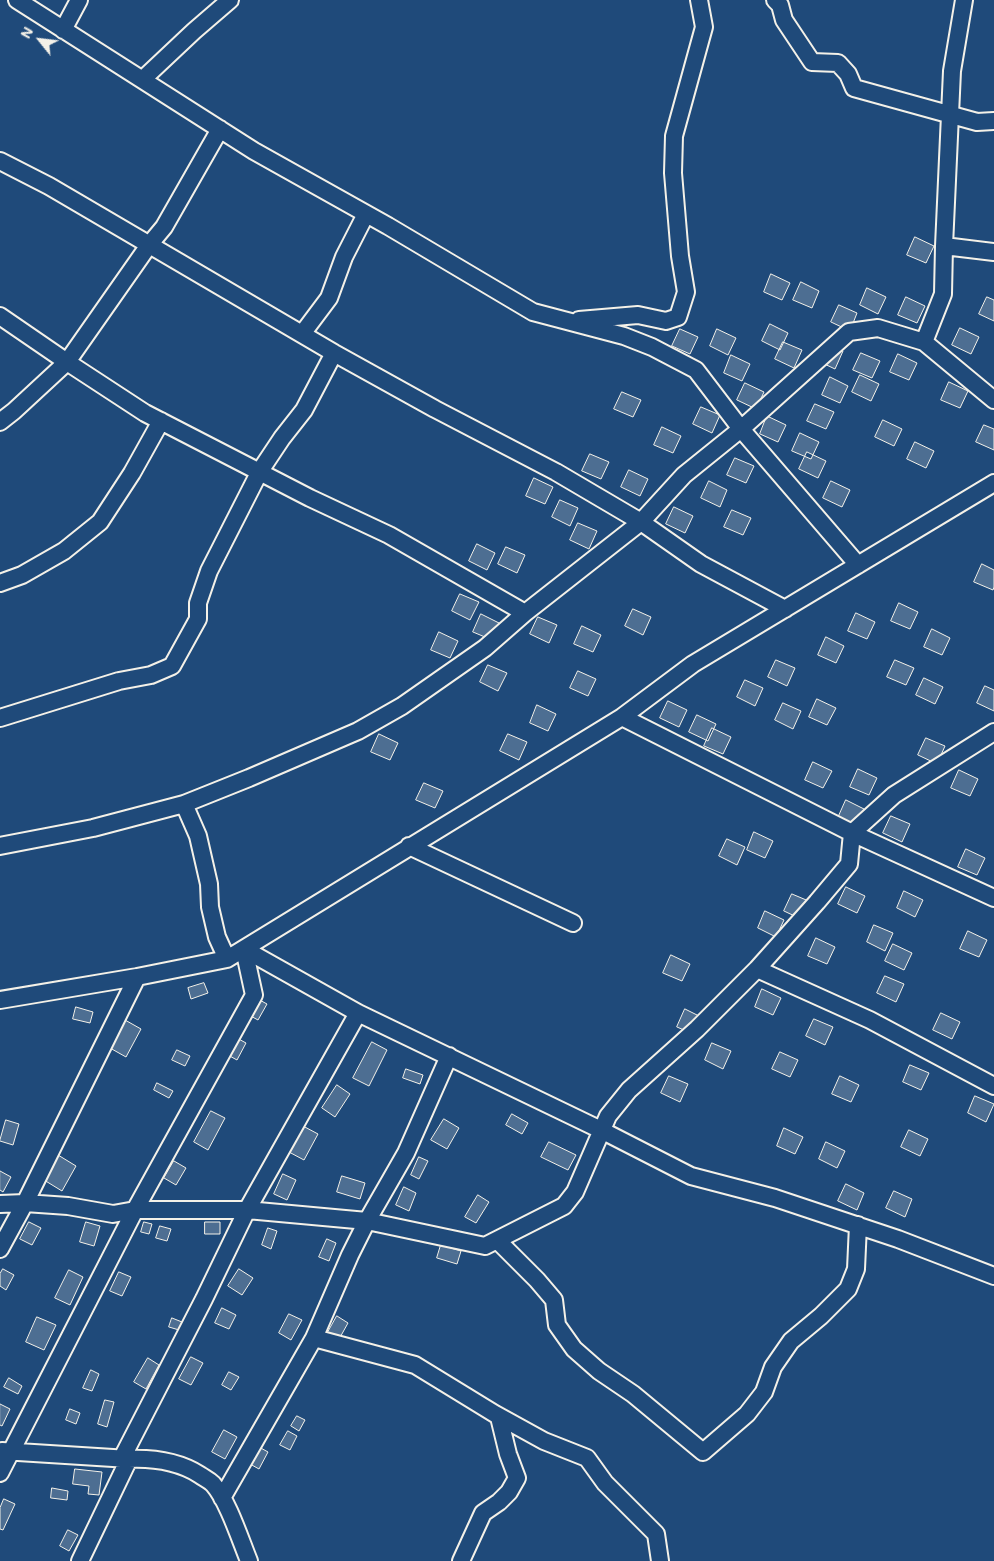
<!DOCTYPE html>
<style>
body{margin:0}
#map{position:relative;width:994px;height:1561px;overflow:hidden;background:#1f4a7a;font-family:Mali,sans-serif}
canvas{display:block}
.north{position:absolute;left:15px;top:15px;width:50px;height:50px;-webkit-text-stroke:4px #1f4a7a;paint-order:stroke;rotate:299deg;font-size:14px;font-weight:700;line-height:20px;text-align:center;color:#f4f1e8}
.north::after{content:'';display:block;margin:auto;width:18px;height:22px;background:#f4f1e8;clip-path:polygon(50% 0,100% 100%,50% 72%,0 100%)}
</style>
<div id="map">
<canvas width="994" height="1561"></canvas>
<div class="north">N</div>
</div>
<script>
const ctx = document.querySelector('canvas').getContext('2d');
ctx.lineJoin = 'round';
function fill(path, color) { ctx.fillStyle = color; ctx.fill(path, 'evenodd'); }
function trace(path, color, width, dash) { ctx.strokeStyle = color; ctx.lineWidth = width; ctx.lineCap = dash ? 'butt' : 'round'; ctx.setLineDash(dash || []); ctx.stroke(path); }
const building = new Path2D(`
 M915,237L934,246L926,263L907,255Z
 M771,274L790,283L782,300L764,292Z
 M801,282L819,291L812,308L793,300Z
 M867,288L886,297L878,314L860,305Z
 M906,297L925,306L917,323L898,315Z
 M987,297L994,300V321L979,314Z
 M839,305L857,313L850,331L831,322Z
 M770,324L788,333L780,350L762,341Z
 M960,328L979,337L971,354L952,345Z
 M680,329L698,337L690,354L672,346Z
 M717,329L736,338L728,355L710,346Z
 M783,342L802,350L794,368L775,359Z
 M824,343L843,351L835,369L816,360Z
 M861,353L880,361L872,378L853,370Z
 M898,354L917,363L909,380L890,372Z
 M731,355L750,364L742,381L724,373Z
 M860,375L879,384L871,401L852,392Z
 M830,377L848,386L840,403L822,395Z
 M949,382L968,391L960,408L941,400Z
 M745,383L764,392L756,409L737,400Z
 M622,392L641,400L633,417L614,409Z
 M815,404L834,412L826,429L807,421Z
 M701,407L720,415L712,433L693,424Z
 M767,416L786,425L778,442L760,434Z
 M883,420L902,429L894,446L875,437Z
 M984,425L994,429V450L976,442Z
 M662,427L681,436L673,453L654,445Z
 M800,433L819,442L811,459L792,451Z
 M915,442L934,451L926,468L907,459Z
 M807,452L826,461L818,478L799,469Z
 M590,454L609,462L601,479L582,471Z
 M735,458L754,466L746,483L727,475Z
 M629,470L648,479L640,496L621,487Z
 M534,478L553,487L545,504L526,496Z
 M709,481L727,490L720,507L701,498Z
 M831,481L850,490L842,507L823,498Z
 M560,500L578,508L570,526L552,517Z
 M674,507L693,516L685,533L666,524Z
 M732,510L751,518L743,535L724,527Z
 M578,523L597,531L589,549L570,540Z
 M477,544L495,553L487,570L469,561Z
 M506,547L525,555L517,573L498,564Z
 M982,564L994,570V587L993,590L974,582Z
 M460,594L479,602L470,620L452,611Z
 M899,603L918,612L910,629L891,621Z
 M633,609L651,617L643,635L625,626Z
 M856,613L875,622L867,639L848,631Z
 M481,614L499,623L492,640L473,632Z
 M538,617L557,625L549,643L530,634Z
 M582,626L601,635L593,652L574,644Z
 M932,629L950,638L942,655L924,647Z
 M439,632L458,641L450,658L431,650Z
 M826,637L844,646L836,663L818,655Z
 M776,660L795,668L787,686L768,677Z
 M895,660L914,668L906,685L887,677Z
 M488,665L507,673L498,691L480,682Z
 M578,671L596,679L588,696L570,688Z
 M924,678L943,687L935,704L916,695Z
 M745,680L763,688L755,706L737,697Z
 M985,686L994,690V711L977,703Z
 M817,699L836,708L827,725L809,717Z
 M668,701L687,710L679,727L660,718Z
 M783,703L801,711L793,729L775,720Z
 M537,705L556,714L548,731L530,723Z
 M697,715L716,724L708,741L689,732Z
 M712,728L731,737L723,754L704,746Z
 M379,734L398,743L390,760L371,752Z
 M508,734L527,742L519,760L500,751Z
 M926,738L945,746L937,764L918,755Z
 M813,762L832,771L823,788L805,780Z
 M858,769L877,778L869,795L850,787Z
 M959,770L978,779L970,796L951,788Z
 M424,783L443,791L435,808L416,800Z
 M846,800L864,809L857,826L838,818Z
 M891,816L910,824L902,842L883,833Z
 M754,832L773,841L765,858L747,850Z
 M727,839L745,847L737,865L719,856Z
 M966,849L985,858L977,875L958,867Z
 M846,887L865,896L857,913L838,904Z
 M904,891L923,900L915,917L897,908Z
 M792,894L811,902L803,920L784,911Z
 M765,911L784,920L776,937L758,928Z
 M874,925L893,933L885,951L867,942Z
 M968,931L987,940L979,957L960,949Z
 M816,938L835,947L827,964L808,956Z
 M893,944L912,953L904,970L885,961Z
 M671,955L690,964L682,981L663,973Z
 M885,976L904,984L896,1002L877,993Z
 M204,983L208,993L191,999L188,988Z
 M762,989L781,998L773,1015L755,1007Z
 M256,998L267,1004L258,1020L247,1014Z
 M76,1007L93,1012L90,1023L73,1019Z
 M685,1009L703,1018L695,1035L677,1027Z
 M941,1013L960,1022L952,1039L933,1030Z
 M814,1019L833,1027L825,1045L806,1036Z
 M125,1020L141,1029L126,1057L110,1048Z
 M235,1037L246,1043L237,1060L226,1054Z
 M372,1042L387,1050L369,1086L353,1078Z
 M712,1043L731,1051L723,1069L705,1060Z
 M177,1050L190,1056L185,1066L172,1060Z
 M780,1052L798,1060L790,1077L772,1069Z
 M910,1065L929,1073L921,1090L903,1082Z
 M406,1069L423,1075L420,1084L403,1078Z
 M669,1076L688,1084L680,1102L661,1093Z
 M840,1076L859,1085L851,1102L832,1094Z
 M157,1083L173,1091L169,1098L154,1090Z
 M337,1085L350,1094L335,1117L322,1108Z
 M975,1096L994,1104L986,1122L968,1113Z
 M211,1111L225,1118L208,1150L194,1142Z
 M512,1114L528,1123L522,1134L506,1125Z
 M444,1119L459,1128L447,1149L431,1140Z
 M6,1120L19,1124L13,1145L0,1141Z
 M303,1126L318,1134L304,1160L289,1152Z
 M784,1128L803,1137L795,1154L777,1146Z
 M909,1130L928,1139L920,1156L901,1147Z
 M549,1142L576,1155L568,1170L541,1157Z
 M826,1142L845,1151L837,1168L819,1159Z
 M58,1155L76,1166L62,1191L44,1180Z
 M419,1157L428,1161L419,1179L411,1175Z
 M174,1161L186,1168L176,1185L164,1178Z
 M0,1171L11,1177L3,1192L0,1190Z
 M283,1174L296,1180L287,1200L274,1194Z
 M342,1176L365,1183L360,1199L337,1192Z
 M846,1184L864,1193L857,1210L838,1201Z
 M404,1187L416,1193L409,1211L396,1205Z
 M894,1191L912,1199L905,1217L886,1208Z
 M478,1195L489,1202L476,1223L465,1217Z
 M29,1222L41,1228L32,1245L20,1239Z
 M86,1222L100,1226L94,1246L80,1242Z
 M144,1222L152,1224L149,1234L141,1232Z
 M205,1222H220V1234H205Z
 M160,1226L171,1229L167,1241L156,1238Z
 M268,1228L277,1231L271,1249L262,1245Z
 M327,1239L336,1243L329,1261L319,1257Z
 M441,1245L461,1251L457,1264L437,1258Z
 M3,1269L14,1275L6,1290L0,1286V1274Z
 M239,1269L253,1278L242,1295L228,1286Z
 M69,1270L83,1277L70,1305L55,1298Z
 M119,1272L131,1277L122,1296L110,1291Z
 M222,1308L236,1315L229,1329L215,1323Z
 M289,1314L302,1320L291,1340L279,1333Z
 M337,1316L348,1323L338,1341L327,1334Z
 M37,1317L56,1325L44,1350L26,1342Z
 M172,1318L182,1322L179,1330L169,1327Z
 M191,1357L203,1363L191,1385L179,1379Z
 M148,1358L159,1365L146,1389L134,1382Z
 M91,1370L99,1374L92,1391L83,1388Z
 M229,1372L239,1377L231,1390L222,1385Z
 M9,1378L22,1386L18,1394L4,1387Z
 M105,1400L114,1402L107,1427L98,1424Z
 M0,1404L10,1409L2,1426L0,1425Z
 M70,1409L80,1413L76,1424L66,1420Z
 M297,1416L305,1420L299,1431L291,1426Z
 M224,1430L237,1437L225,1459L212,1452Z
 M288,1431L297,1436L290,1450L280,1445Z
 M259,1447L268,1452L259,1469L250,1464Z
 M75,1469L102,1472L99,1495L88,1494L89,1486L73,1484Z
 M52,1488L68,1491L67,1500L51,1498Z
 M4,1499L15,1504L3,1530L0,1529V1508Z
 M68,1530L78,1535L69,1551L60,1546Z`);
fill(building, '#4d6e92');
trace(building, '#f4f1e8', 1);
const minor = new Path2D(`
 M17,0L254,151L388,226L533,312L624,336L652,347L696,370L741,429L858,565
 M775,0L780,5L784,20L812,62L838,63L848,74L854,88L977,122L994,121
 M63,30L79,0
 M143,79L194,31L230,0
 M0,161L49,186L334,353L435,409L556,472L641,522L701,564L785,609
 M944,246L994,252
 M0,316L67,362L145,413L310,498L389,535L525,613
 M579,320L638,315L666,321L678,317L686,292L680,256L673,173L674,136L704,27L699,0
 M302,334L329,298L344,257L366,214
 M924,342L994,400
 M0,422L14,411L67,362L149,245L164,227L220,129
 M0,583L22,575L64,551L100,522L132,473L161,421
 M622,717L852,833L894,795L994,732
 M0,718L119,681L151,675L172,666L198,619V603L209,571L260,471L282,438L304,410L334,353
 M184,804L198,836L209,884L210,907L217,937L227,959
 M0,846L93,828L184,804L249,778L358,731L402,706L485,648L525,613L641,522L684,475L741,429L849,332L878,328L924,342L943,294L944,246L952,71L964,0
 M409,846L573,923
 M244,949L358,1013L601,1130L691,1176L775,1198L898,1239L994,1276
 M757,969L870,1020L994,1086
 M0,1000L137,977L227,959L622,717L693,664L994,483
 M0,1204L25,1203L68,1206L113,1214L135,1210H247L367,1221L485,1246L564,1206L575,1192L608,1116L629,1090L697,1029L757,969L817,902L849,864L852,833L994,898
 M497,1240L537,1280L554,1300L557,1325L574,1349L599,1371L633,1394L703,1452L747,1414L764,1392L773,1367L791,1341L821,1316L848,1289L856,1269L858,1225
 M0,1249L25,1203L137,977
 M314,1338L415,1365L495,1414L544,1441L587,1458L605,1483L656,1534L660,1561
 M2,1451L129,1459C154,1458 178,1461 200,1475C204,1478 209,1480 213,1484C228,1501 240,1539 249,1561
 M122,1458L204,1299L247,1210L358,1013
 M0,1473L135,1210L254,995L244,949
 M222,1498L314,1338L350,1255L367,1221L406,1153L449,1056
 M80,1561L129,1459
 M461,1561L483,1513L499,1502L509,1492L517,1478L508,1454L499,1417`);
trace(minor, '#f4f1e8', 20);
trace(minor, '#1f4a7a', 16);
</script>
